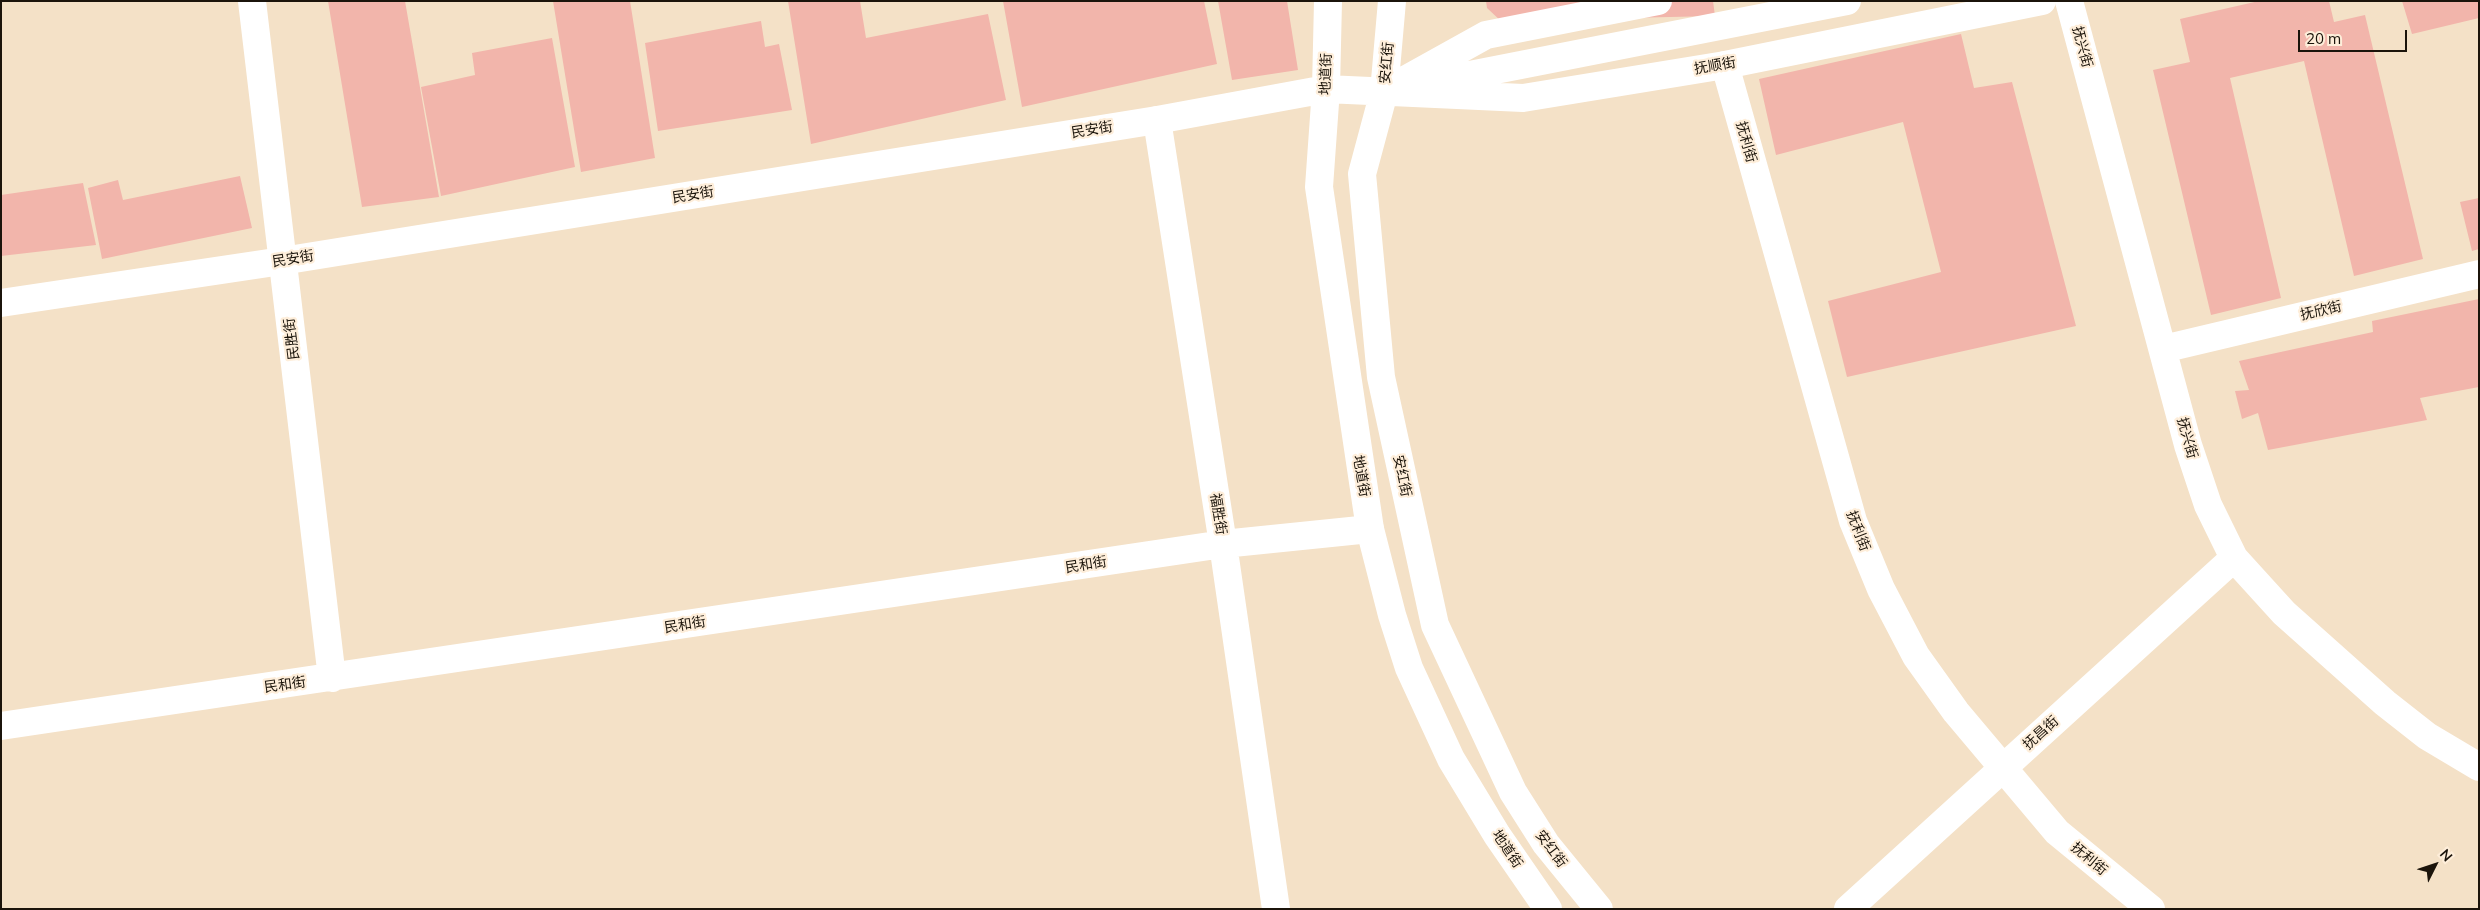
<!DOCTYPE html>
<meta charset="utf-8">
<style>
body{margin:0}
#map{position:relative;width:2480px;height:910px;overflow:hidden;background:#f4e1c7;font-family:Mulish,sans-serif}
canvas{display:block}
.frame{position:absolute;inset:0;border:2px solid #1b140b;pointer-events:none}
.north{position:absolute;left:2410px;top:840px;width:50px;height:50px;-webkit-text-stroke:4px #feeeda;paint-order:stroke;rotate:49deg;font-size:14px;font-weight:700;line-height:20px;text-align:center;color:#1b140b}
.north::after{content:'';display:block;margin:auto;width:18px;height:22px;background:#1b140b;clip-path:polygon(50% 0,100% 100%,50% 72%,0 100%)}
.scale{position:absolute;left:2298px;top:30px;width:109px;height:22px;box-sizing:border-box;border:2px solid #1b140b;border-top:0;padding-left:6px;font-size:15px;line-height:18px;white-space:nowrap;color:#1b140b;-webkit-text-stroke:4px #feeeda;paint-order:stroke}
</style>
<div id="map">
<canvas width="2480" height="910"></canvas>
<div class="frame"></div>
<div class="north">N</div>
<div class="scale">20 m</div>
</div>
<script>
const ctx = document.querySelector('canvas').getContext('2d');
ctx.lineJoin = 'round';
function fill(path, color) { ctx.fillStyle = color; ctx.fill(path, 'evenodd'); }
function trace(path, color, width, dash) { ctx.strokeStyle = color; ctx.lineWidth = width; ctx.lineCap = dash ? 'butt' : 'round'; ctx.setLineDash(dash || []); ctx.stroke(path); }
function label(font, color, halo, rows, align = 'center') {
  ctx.font = font + ' Mulish,"Noto Sans SC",sans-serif'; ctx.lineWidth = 4.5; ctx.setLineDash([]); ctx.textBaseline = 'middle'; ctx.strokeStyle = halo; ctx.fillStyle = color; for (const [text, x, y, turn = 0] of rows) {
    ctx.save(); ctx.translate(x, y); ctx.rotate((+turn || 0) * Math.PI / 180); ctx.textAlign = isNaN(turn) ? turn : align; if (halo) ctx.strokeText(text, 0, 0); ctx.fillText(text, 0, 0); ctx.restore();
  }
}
fill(new Path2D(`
 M328,1H405L439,197L362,207Z
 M553,1H630L655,158L581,172Z
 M788,1H860L866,38L988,14L1006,100L811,144Z
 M1003,1H1204L1217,64L1022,107Z
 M1218,1H1287L1298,70L1232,80Z
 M1486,1H1713L1715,16L1535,20L1520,39L1487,8Z
 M2259,1H2329L2334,22L2365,15L2423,259L2354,276L2304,61L2230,78L2281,298L2211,315L2153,70L2190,62L2180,19Z
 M2402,1H2479V18L2412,34Z
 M761,21L765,47L779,44L792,110L658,131L645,43Z
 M1961,34L1974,88L2012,82L2076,326L1847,377L1828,301L1941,272L1903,122L1776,155L1759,79Z
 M552,38L575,167L441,196L421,87L475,75L472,53Z
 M240,176L252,228L102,259L88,188L118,180L123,200Z
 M83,183L96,245L1,256V195Z
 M2479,198V249L2472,251L2460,202Z
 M2479,299V387L2420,398L2427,420L2268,450L2258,413L2242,419L2235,391L2249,390L2239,361L2373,332L2372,321Z`), '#f2b5ab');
trace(new Path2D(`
 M252,1L332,678
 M2069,1L2188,445L2208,505L2234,558L2284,613L2385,703L2427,736L2479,767
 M1725,65L1853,521L1881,589L1916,656L1956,712L2057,832L2151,909
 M1157,120L1223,544L1276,909
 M2163,349L2479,274
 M1,726L1223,544L1370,529
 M1848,909L2234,558`), '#fff', 28);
trace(new Path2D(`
 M1328,1L1326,89L1319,187L1370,529L1392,615L1409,668L1451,759L1497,835L1548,909
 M1392,1L1384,92L1362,174L1381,377L1435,625L1513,792L1546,844L1599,909
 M1405,80L1486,35L1658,1
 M1429,83L1847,1
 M1,303L282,261L1157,120L1326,89L1523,98L1725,65L2042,1`), '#fff', 28);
label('14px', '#1b140b', '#feeeda', [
 ["抚兴街",2082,47,75],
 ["安红街",1387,63,-85],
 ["抚顺街",1715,66,-10],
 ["地道街",1326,74,-88],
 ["民安街",1092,130,-9],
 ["抚利街",1746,142,74],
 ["民安街",693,195,-9],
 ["民安街",293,259,-9],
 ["抚欣街",2321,311,-13],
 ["民胜街",292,339,-97],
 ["抚兴街",2187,438,74],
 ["地道街",1361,476,80],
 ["安红街",1402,476,78],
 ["福胜街",1218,514,81],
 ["抚利街",1858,531,69],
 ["民和街",1086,565,-9],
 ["民和街",685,625,-9],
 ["民和街",285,685,-8],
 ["抚昌街",2041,733,-42],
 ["地道街",1507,849,56],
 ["安红街",1551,849,53],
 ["抚利街",2089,859,40]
]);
</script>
